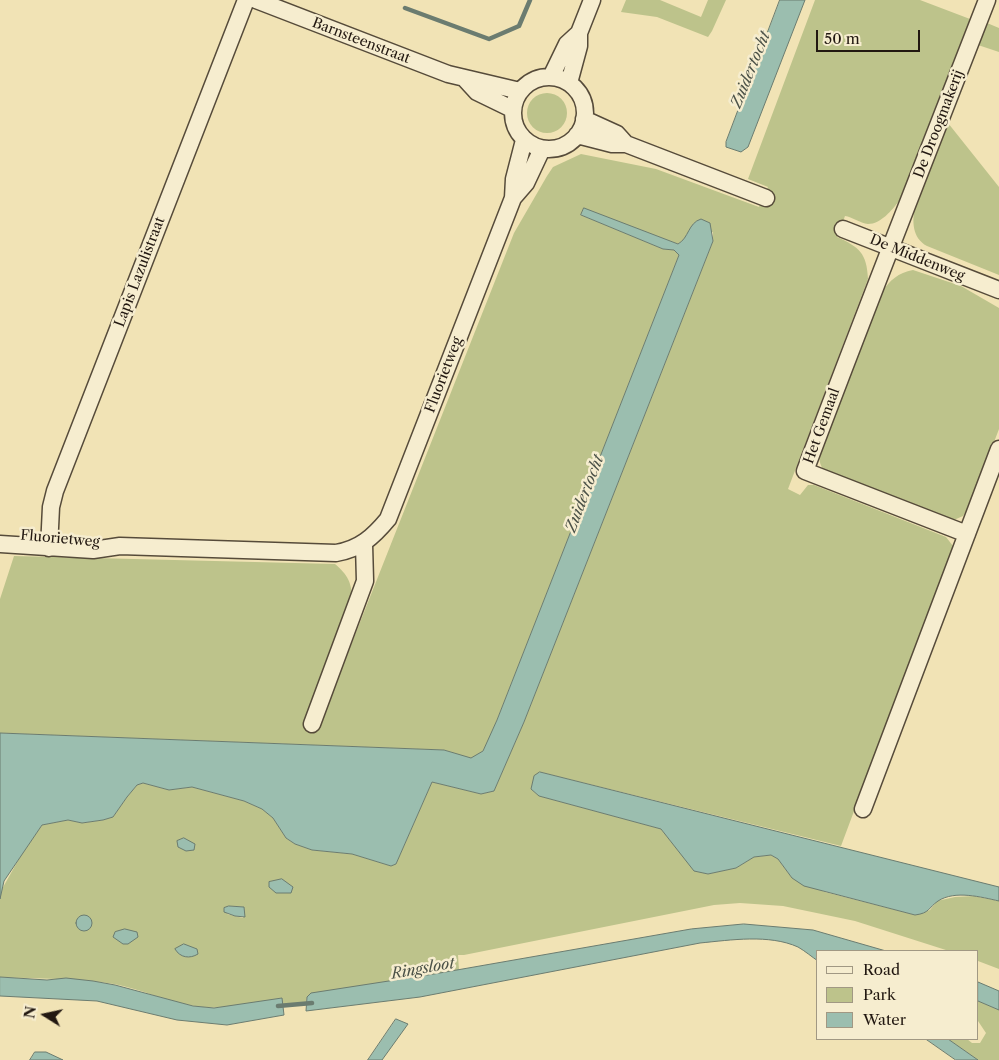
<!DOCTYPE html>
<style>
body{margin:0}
#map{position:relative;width:999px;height:1060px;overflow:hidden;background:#f1e3b5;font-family:"Libre Caslon Text",serif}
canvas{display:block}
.legend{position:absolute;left:816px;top:950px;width:162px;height:90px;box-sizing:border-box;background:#f6edcf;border:1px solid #a19883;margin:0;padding:6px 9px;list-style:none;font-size:15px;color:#221811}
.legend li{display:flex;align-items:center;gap:10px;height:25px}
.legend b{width:25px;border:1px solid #a19883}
.north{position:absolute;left:20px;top:990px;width:50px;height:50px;-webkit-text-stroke:4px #f6edcf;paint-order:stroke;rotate:280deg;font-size:14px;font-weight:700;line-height:20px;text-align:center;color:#221811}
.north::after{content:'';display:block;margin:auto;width:18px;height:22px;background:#221811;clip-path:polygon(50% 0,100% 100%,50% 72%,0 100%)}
.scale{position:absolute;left:816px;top:30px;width:104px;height:22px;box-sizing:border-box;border:2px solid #221811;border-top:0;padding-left:6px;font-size:15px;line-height:18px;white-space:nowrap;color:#221811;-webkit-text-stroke:4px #f6edcf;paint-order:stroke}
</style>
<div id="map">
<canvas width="999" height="1060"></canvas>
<ul class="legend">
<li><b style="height:6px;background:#f6edcf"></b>Road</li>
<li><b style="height:14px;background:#bdc38b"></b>Park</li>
<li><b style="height:14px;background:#9bbeaf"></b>Water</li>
</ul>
<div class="north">N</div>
<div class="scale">50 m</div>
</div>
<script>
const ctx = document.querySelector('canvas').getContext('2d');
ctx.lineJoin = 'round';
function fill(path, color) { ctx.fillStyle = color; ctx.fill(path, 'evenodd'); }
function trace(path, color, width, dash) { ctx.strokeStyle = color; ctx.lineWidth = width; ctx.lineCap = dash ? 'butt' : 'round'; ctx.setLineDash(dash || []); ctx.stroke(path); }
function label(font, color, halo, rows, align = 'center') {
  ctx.font = font + ' "Libre Caslon Text",serif'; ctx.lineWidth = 5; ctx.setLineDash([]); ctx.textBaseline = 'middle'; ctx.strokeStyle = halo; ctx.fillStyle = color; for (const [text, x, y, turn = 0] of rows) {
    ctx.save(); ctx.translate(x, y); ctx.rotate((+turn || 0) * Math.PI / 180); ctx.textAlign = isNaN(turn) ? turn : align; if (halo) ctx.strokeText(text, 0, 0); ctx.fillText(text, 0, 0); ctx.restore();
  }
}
fill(new Path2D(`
 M626,0H660L701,17L708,0H726L712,31L708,37L657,17L621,12Z
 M815,0H920L970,19L899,201C892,210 881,224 868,224C860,223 852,217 845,216L837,237C859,247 867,253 868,279L788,489L800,495L808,485H814L946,537L953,546L841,846L540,772L531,789L539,796L661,829L694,870L708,874L736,868L754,857L771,855L778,859L792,878L825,892L915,915L930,910L937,901L955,897L974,896L999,901V969L978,961V951H949L855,921L783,906L740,903L714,905L464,955H458L459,970L307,997L306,1004L283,1005L281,998C272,1002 261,1002 252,1004C233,1007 214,1009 195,1006C167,1002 141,989 114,984C76,978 38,979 0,977V899L2,889L20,857L42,825L68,820L82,823L103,820L113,817L127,797L137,785L143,783L169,790L192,787L244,801L262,809L273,818L286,838L295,844L312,850L352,854L391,866L396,864L432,782L481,794L494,791L524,722L708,254L713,241V232L685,239L678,244L584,209L581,215L663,249L674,250L679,255L497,720C492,732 485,761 467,758C459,756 452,752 444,750L0,733V599L14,556L335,564C348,575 352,583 352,600L303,726L317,731L514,233L547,176L553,167L581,154L656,169L759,207L768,187L748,179ZM229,906L244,907L243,918L227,914Z
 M987,23L999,28V52L978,45Z
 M527 113a20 20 0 1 1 40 0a20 20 0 1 1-40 0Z
 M948,123L999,187V275L927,246C912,238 912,221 915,206Z
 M913,270L961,286L999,308V429L970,505L963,516L954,520L827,474C820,467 819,461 819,451L882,292C890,280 898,273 913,270Z
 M978,1001L999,1010V1060H978L948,1039H967L972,1043H980L986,1033L978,1021Z`), '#bdc38b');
const water = new Path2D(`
 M780,0H805L748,147L741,152L726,147V142Z
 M584,208L678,244C689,238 688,223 701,219L710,223L713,241L524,722L494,791L481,794L432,782L396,864L391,866L352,854L312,850L295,844L286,838L273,818L262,809L244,801L192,787L169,790L143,783L137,785L127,797L113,817L103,820L82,823L68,820L42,825L4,881L0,899V733L444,750L471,758L483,751L497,720L679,255L674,250L663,249L581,215Z
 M540,772L999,887V901C981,897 955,890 938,901C928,908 930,913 915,915L804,886L792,878L778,859L771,855L754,857L736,868L708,874L694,871L661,829L539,796L531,789L534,776Z
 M184,838L195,844L194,850L186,851L178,847L177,841Z
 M282,879L293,887L291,893H276L269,887V882Z
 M229,906L244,907L245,917L235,916L224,912V908Z
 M76 923a8 8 0 1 1 16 0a8 8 0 1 1-16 0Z
 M744,924L813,930L886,951H818V961C812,957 805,951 798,947C769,934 731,940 700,943L420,997L306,1011L307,997L311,993L434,974L691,929Z
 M125,929L137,932L138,937L128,944H123L113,937L115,932Z
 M184,944L197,949L198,954C190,959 180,958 175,949Z
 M0,977L47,980L66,978L93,981L115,985L193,1006L214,1008L282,998L284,1015L227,1025L177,1020L97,1001L0,996Z
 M978,982L999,991V1010L978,1001Z
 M396,1019L408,1024L382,1060H368Z
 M926,1039H948L978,1060H956Z
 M35,1052H46L63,1060H30Z`);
fill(water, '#9bbeaf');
trace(water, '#6b7c70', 1);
trace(new Path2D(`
 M405,8L489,39L519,26L530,0
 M278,1006L312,1003`), '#6b7c70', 4.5);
const minor = new Path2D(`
 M256,0L448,74L520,91
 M513 113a36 36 0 1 1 72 0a36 36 0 1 1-72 0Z
 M551,77L567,44L579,33L592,0
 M466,80L477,92L512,109
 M569,83L579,46V33
 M584,119L617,134L626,144
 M577,135L612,144H626L766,198
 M513,198L514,179L524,140
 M843,229L999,290
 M967,534L805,471C864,314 926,157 987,0
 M0,544L93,550L120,546L336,553C360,549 373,537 388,519L513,198L526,183L542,149
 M49,548L51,507L55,491L246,0
 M312,724L365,581L364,544
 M863,809L999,449`);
trace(minor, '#564b3a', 19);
trace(minor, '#f6edcf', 16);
label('14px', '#221811', '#f6edcf', [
 ["Barnsteenstraat",361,41,21],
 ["De Droogmakerij",939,124,-69],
 ["De Middenweg",917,258,22],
 ["Lapis Lazulistraat",140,272,-69],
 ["Fluorietweg",444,375,-69],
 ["Het Gemaal",822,426,-70],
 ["Fluorietweg",60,539,5]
]);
label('italic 15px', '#4c5248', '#f6edcf', [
 ["Zuidertocht",751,70,-68],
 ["Zuidertocht",585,494,-69],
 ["Ringsloot",423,969,-10]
]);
</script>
